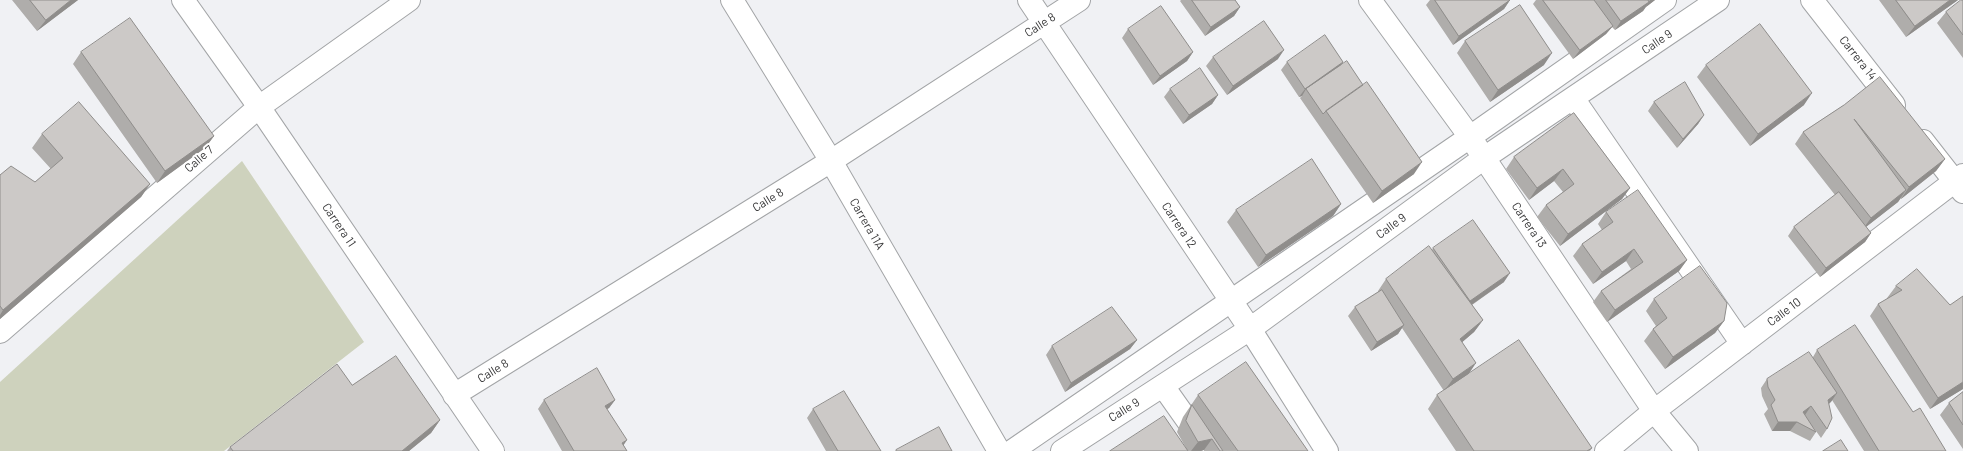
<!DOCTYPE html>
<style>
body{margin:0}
canvas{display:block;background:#f0f1f4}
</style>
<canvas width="1963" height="451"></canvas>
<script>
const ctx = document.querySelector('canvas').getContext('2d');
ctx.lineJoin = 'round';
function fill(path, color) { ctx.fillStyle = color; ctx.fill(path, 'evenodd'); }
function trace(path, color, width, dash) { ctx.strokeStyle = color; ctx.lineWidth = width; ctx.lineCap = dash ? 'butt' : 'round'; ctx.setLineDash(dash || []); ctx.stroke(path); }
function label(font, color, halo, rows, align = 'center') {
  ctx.font = font + ' Barlow,sans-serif'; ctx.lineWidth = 4; ctx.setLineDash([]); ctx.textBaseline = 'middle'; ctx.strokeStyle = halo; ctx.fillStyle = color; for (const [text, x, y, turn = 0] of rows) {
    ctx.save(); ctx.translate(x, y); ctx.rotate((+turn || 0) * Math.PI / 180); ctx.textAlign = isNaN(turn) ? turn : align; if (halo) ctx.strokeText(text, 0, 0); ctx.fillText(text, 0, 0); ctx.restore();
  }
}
fill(new Path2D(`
 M242,161L364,342L224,451H0V382Z`), '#ced2bd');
const street = new Path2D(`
 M183,0L259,107L493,451
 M732,0L831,161L999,451
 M1029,0L1250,329L1327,451
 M1370,0L1470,137L1654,411L1687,451
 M1812,0L1894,105
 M1573,98L1742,344
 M1923,141L1963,192
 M0,332L259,107L409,0
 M1163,386L1209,451
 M454,395L831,161L1079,0
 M1012,451L1470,137L1665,0
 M1062,451L1250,329L1484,158L1718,0
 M1606,451L1654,411L1963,175`);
trace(street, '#a3a5a7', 24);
trace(street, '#fff', 22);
fill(new Path2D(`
 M12,0H78L37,31Z
 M1181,0H1235L1240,7L1234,16L1205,36L1180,1Z
 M1430,0H1510L1504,9L1453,45L1426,5Z
 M1536,0H1655L1646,7L1643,11L1615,30L1612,27L1606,34L1573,59L1533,4Z
 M1879,0H1958L1906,37Z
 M1963,0V58L1937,23L1946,12Z
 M1128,29L1193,52L1187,61L1153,85L1122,38Z
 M1465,41L1544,65L1490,102L1457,53Z
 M81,52L214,136L205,148L157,183L73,64Z
 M1213,57L1278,59L1227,95L1206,66Z
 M1287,62L1341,65L1414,174L1373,203L1300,98L1302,96L1299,97L1281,70Z
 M1706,65L1804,105L1750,146L1697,77Z
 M1170,89L1218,95L1212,104L1183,124L1164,97Z
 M1654,102L1704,115L1698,124L1677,148L1648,111Z
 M1844,105L1945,159L1936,171L1901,199V198L1898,202L1866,227L1871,233L1865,242L1820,277L1788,236L1794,227L1835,195L1795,144L1803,132Z
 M1574,113L1630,188L1622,199L1560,246L1537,217L1546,205L1563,192L1554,181L1529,200L1506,169L1514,157Z
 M42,134L150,184L141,197L0,319V175L35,182L51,169L32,148Z
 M1341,204L1333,216L1258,267L1227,222L1236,210Z
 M1606,212L1687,260L1679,271L1607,322L1593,302L1601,291L1631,269L1626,261L1593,284L1573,256L1582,244L1602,230L1598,224Z
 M1433,248L1504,282L1472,305L1483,320L1474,332L1462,342L1468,374L1592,448L1590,451H1456L1428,409L1437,395L1444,391L1402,328L1398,334L1371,351L1348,316L1355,307L1378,292V291L1386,279L1432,250Z
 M1896,286L1950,305L1963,389L1930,409L1870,316L1878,304L1888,298H1887Z
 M1654,299L1724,321L1715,333L1665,369L1644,341L1653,329L1656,326L1646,311Z
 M1137,340L1130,349L1065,392L1046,355L1052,346Z
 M1817,350L1913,412L1946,451H1864L1832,400L1829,404L1827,429L1821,438L1813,427L1816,432L1810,441L1790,431H1772L1764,414L1768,409L1762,396L1761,388L1767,379L1813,357Z
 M352,385L440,420L431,433L409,451H227L230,447Z
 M1963,392V449L1940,415L1949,403Z
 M1198,395L1308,451H1204V450L1201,451H1110L1186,448L1177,432L1183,417Z
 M544,400H615L609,408L607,409L624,446L627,451H562L538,409Z
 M813,409L881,451H826L807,418Z`), '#afadab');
fill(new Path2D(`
 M71,0H78L37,31L46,20Z
 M1510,0L1504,9L1453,45L1459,36Z
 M1650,0H1655L1646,7Z
 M1950,0H1958L1906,37L1915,26Z
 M1649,2L1643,11L1615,30L1621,21Z
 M1240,7L1234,16L1205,36L1211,27Z
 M1613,26L1606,34L1573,59L1580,50Z
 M1284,50L1278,59L1227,95L1233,86Z
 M1193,52L1187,61L1153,85L1160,76Z
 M1552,53L1544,65L1490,102L1498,90Z
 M1343,62L1337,71L1306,89L1302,96L1299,97L1305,89Z
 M1812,93L1804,105L1750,146L1758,134Z
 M1218,95L1212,104L1183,124L1189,115Z
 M1704,115L1698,124L1677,148L1683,139Z
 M214,136L205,148L157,183L165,171Z
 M1945,159L1936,171L1901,199L1909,187Z
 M1422,162L1414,174L1373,203L1382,191Z
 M1563,169L1554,181L1529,200L1537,188Z
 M150,184L141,197L0,319V315L3,310Z
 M1630,188L1622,199L1560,246L1568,234Z
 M1906,190L1898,202L1862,230L1871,218Z
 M1341,204L1333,216L1258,267L1266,255Z
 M1871,233L1865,242L1820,277L1826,268Z
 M1634,249L1626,261L1593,284L1602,272Z
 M1687,260L1679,271L1607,322L1615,310Z
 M1510,273L1504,282L1464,310L1470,301Z
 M1483,320L1474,332L1452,351L1460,339Z
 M1724,321L1715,333L1665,369L1673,357Z
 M1404,325L1398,334L1371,351L1377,342Z
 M1137,340L1130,349L1065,392L1071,383Z
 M1476,363L1468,375L1444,391L1453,379Z
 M1963,382V389L1930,409L1938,398Z
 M1837,393L1831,402L1822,409L1828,400Z
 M615,400L609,408L599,414L605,406Z
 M1811,406L1805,415L1803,412Z
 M440,420L431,433L409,451H402Z
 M1778,422H1797L1790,431H1772Z
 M1212,439L1204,450L1201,451H1191L1198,442Z
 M627,440L621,449L622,443Z`), '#8f8d8b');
const building = new Path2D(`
 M30,0H71L46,20Z
 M1192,0H1235L1240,7L1211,27Z
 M1435,0H1510L1459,36Z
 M1543,0H1594L1613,26L1580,50Z
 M1606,0H1648L1649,2L1621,21Z
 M1896,0H1950L1915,26Z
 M1961,0H1963V35L1946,12Z
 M1520,5L1552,53L1498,90L1465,41Z
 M1161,6L1193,52L1160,76L1128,29Z
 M130,18L214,136L165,171L81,52Z
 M1264,21L1284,50L1233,86L1213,57Z
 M1760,24L1812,93L1758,134L1706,65Z
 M1325,35L1343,62L1305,89L1287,62Z
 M1347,61L1363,85L1326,111L1323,114L1306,89Z
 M1200,68L1218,95L1189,115L1170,89Z
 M1880,77L1945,159L1909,187L1854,119L1906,190L1871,218L1803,132L1844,105Z
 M1367,82L1422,162L1382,191L1326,111Z
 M1685,82L1704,115L1683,139L1654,102Z
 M79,102L150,184L3,310L0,306V175L11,166L35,182L63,158L42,134Z
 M1574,113L1630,188L1568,234L1546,205L1574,184L1563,169L1537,188L1514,157Z
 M1312,159L1341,204L1266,255L1236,210Z
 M1638,190L1687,260L1615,310L1601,291L1643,262L1634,249L1602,272L1582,244L1613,222L1606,212Z
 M1839,192L1871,233L1826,268L1794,227Z
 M1473,220L1510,273L1470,301L1433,248Z
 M1429,246L1483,320L1460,339L1476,363L1453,379L1386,279Z
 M1700,266L1727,303L1724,321L1673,357L1653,329L1667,318L1654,299Z
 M1917,269L1950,305L1963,296V382L1938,398L1878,304L1902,290L1896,286Z
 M1382,290L1404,325L1377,342L1355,307Z
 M1112,307L1137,340L1071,383L1052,346Z
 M1855,325L1913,412L1920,408L1946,451H1879L1817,350Z
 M1519,340L1592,448L1587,451H1474L1437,395Z
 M1809,352L1837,393L1828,400L1832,418L1827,429L1811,406L1803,412L1816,432L1797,422H1778L1771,405L1775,400L1768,387L1767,379Z
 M396,356L440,420L402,451H233L230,447L337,364L352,385Z
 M1246,362L1308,451H1238L1198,395Z
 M597,368L615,400L605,406L627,440L622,443L627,451H574L544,400Z
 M844,391L881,451H838L813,409Z
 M1963,392V425L1949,403Z
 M1192,405L1223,451H1220L1212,439L1198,442L1186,421Z
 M1164,416L1188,451H1110Z
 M939,427L952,451H896V450Z
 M1841,440L1848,451H1823Z`);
fill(building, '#ccc9c7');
trace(building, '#8f8d8b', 1);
label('12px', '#383839', '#fff', [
 ["Calle 8",1040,25,-33],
 ["Calle 9",1657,42,-34],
 ["Carrera 14",1858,58,52],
 ["Calle 7",199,159,-41],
 ["Calle 8",768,200,-32],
 ["Carrera 11A",867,224,60],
 ["Carrera 11",339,225,56],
 ["Carrera 12",1179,225,56],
 ["Carrera 13",1529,225,56],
 ["Calle 9",1391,226,-36],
 ["Calle 10",1784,312,-37],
 ["Calle 8",493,371,-32],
 ["Calle 9",1124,410,-32]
]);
</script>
